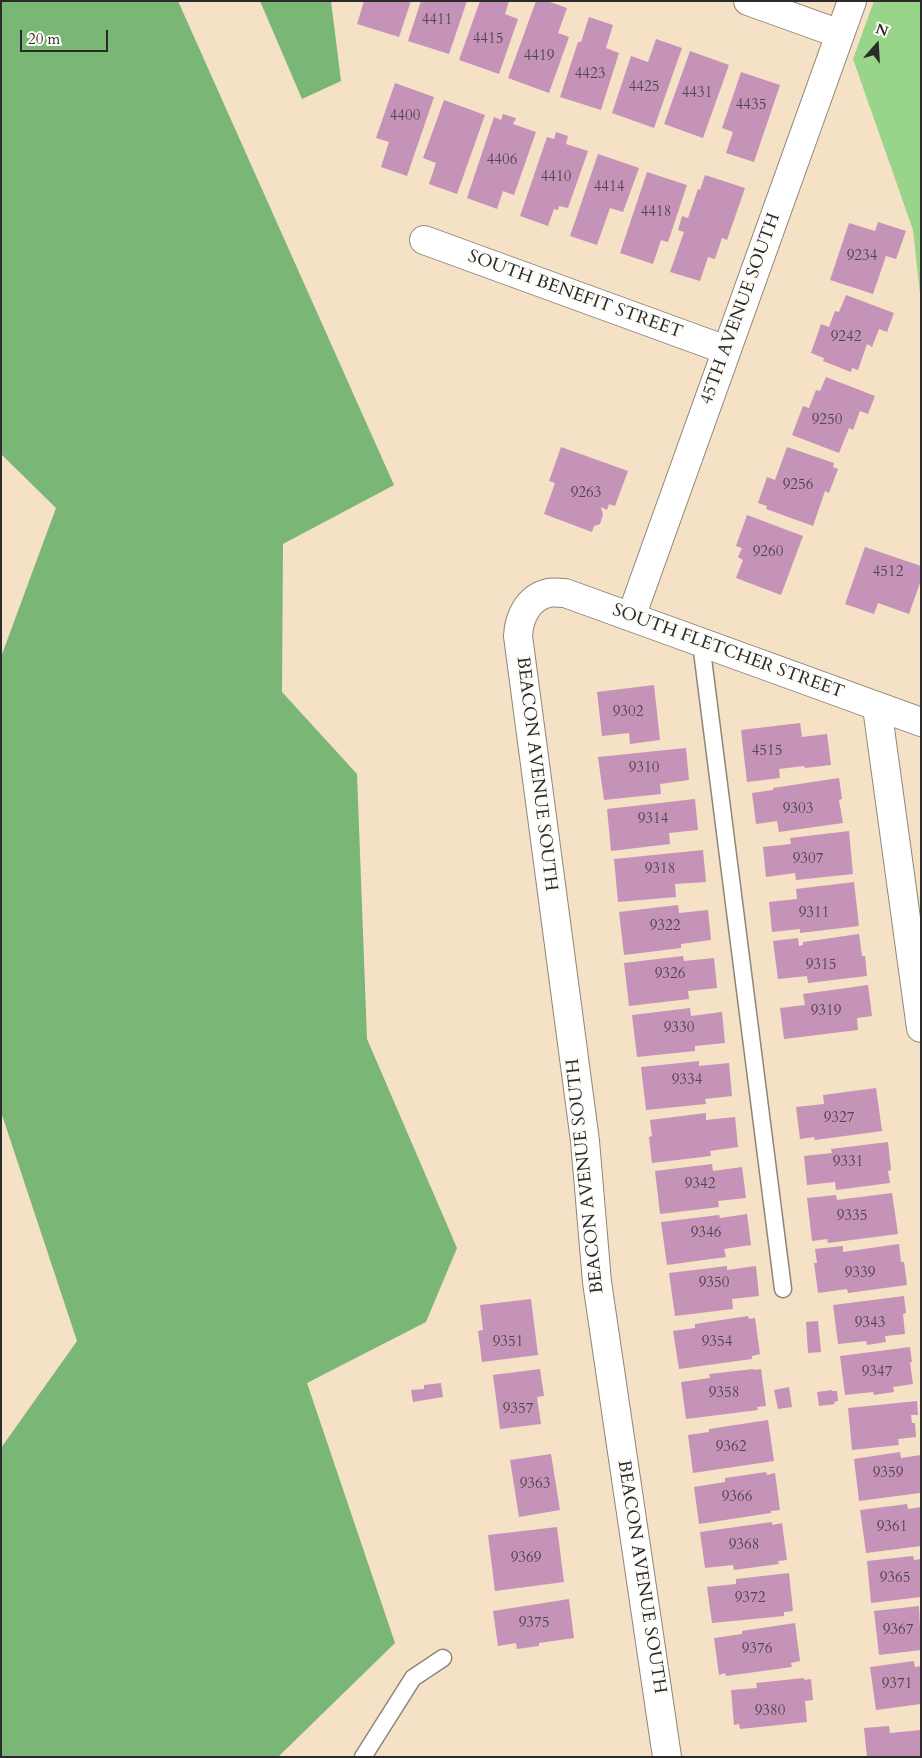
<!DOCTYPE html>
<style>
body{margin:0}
#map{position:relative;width:922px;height:1758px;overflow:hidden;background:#f5e1c6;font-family:Cardo,serif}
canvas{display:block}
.frame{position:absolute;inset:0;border:2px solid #2b2b2b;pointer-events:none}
.north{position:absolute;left:852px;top:20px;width:50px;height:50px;-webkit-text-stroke:4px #fdfcf7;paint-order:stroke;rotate:19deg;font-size:14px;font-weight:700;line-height:20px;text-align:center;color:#2b2b2b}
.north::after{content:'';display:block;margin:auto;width:18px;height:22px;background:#2b2b2b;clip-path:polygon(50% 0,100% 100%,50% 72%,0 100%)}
.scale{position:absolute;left:20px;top:30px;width:88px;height:22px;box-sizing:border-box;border:2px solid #2b2b2b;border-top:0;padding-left:6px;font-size:15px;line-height:18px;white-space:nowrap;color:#2b2b2b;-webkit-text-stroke:4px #fdfcf7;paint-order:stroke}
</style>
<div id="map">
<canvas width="922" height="1758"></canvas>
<div class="frame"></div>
<div class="north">N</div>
<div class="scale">20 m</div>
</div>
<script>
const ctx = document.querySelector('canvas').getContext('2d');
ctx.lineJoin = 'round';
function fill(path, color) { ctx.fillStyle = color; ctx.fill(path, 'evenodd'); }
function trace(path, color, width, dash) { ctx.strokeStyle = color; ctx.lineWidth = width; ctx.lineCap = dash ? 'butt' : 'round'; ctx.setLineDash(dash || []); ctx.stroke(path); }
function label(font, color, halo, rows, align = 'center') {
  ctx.font = font + ' Cardo,serif'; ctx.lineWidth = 4; ctx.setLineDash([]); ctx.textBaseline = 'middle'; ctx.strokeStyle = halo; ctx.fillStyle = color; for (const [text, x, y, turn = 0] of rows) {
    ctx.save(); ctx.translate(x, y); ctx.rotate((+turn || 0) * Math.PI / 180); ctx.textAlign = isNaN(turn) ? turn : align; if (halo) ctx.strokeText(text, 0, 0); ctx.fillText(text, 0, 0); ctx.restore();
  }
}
fill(new Path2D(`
 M874,1H921V303L913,230L853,59Z`), '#98d489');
fill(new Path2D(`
 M1,1H178L394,485L283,544L282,692L357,774L367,1039L457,1248L426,1322L307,1383L395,1643L278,1757H1V1448L77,1341L1,1112V657L56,508L1,454Z
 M260,1H331L341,81L302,99Z`), '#7ab675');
fill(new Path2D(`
 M364,1H411L399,37L357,24Z
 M421,1H467L449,54L408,41Z
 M480,1H509L505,14L518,19L499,74L459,60Z
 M536,1H547L567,8L558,33L569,37L549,93L508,78Z
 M589,17L613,25L606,48L619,53L601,110L560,97L578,42H581Z
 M656,39L682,48L654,128L612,113L631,56L648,62Z
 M690,51L729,65L703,138L664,124Z
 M741,72L780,85L754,162L726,153L733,132L722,128Z
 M395,83L434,97L407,176L381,167L389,142L376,138Z
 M444,100L485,115L457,194L429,184L436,163L423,158Z
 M503,114L516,118L513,124L536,132L514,195L503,191L497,209L467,198L494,117L501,120Z
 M556,132L568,136L566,144L588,151L568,208L559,206L558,210L554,209L548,226L520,216L547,137L554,139Z
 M598,154L639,168L623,212L610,208L597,245L570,236Z
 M647,172L687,185L668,242L661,240L653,264L620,253Z
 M705,175L745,188L727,240L722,238L715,259L708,257L700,281L670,272L684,232L678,230L682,216L688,218L698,189L700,190Z
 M878,222L906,231L896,259L886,256L873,294L830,280L849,223L875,231Z
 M846,295L894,313L887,332L879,329L872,347L867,344L858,370L852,368L851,372L823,361L824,358L811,353L821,324L829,327L835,311L839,312Z
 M826,377L875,396L868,414L860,411L853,430L849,428L839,453L792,435L803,406L809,408L816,390L820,391Z
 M561,447L628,471L615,506L609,504L607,510L601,507L603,515L600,524L594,526L592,532L544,514L555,483L549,481Z
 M787,447L834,463L833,467L838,469L829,493L825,491L813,526L766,509L767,506L758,503L767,477L775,480Z
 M747,515L803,536L781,595L736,578L743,560L738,557L742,548L736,546Z
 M865,547L921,566V580L909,614L878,603L874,614L845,604Z
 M654,685L660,740L630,744L629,733L602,736L597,692Z
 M800,723L802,737L827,734L831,765L805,768L804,766L779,769L780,778L747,782L741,730Z
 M686,748L689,780L660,784L661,794L604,800L598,757Z
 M839,778L842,799L839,800L843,823L779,832L777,821L756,824L752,793L773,790V788Z
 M695,799L698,830L669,833L670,844L611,851L607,809Z
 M849,831L853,874L796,880L795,873L766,877L763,847L791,844L790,838Z
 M703,850L706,882L675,884L676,897L618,902L614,859Z
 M854,882L859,926L800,933V929L772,932L769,902L797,899L796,889Z
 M678,905L679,913L708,910L711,940L681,944V948L624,955L619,912Z
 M859,934L862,956H865L867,976L808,983L807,976L778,979L773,941L798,938L799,946L803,945V942Z
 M683,956L684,961L714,958L717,988L688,991L689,999L629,1006L624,963Z
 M868,985L872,1016L857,1018L858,1030L784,1039L780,1008L805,1005L803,994Z
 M690,1008L691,1016L722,1012L725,1043L695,1046V1051L637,1057L632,1015Z
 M699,1061V1066L729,1063L732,1096L705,1099L706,1104L646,1110L641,1067Z
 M876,1088L882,1131L815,1140L814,1137L800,1139L796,1107L824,1104L823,1095Z
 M706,1113V1120L735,1117L738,1147L710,1151L711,1156L652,1163L649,1137L652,1136L650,1120Z
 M888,1142L891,1170L888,1171L890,1183L836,1190L835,1182L807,1185L804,1156L832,1153L831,1149Z
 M712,1164L713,1171L742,1167L746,1198L718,1201L719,1207L660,1214L655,1171Z
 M892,1193L898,1234L828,1243L827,1239L812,1241L807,1198L836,1195L837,1200Z
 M747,1214L751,1245L724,1249L726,1257L667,1265L661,1222L719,1215L720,1218Z
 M899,1244L901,1262H904L907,1285L848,1293L847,1289L818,1293L814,1263H817L815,1249L843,1246V1252Z
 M727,1266V1270L756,1266L759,1296L732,1299L733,1309L675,1316L669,1273Z
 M904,1296L906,1313L903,1314L905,1334L885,1336L886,1342L867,1345L866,1341L838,1344L833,1305Z
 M531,1299L538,1355L482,1362L478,1331L483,1330L480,1305Z
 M748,1316L749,1319L755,1318L760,1354L752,1356V1359L679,1369L673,1331L695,1328V1324Z
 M818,1321L821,1352L808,1353L806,1322Z
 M910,1347L912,1362H910L913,1384L893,1387L894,1392L874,1395L873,1392L845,1395L840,1356Z
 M540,1369L544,1396L537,1397L541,1424L500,1429L493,1375Z
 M753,1369L754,1370L761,1369L766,1406L757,1407L758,1410L686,1419L681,1382L710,1378L709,1374Z
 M441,1383L443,1397L413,1402L411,1390L424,1389V1385Z
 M789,1387L792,1407L778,1409L774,1390Z
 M832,1390V1391H837L838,1401L834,1402L835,1404L819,1406L817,1392Z
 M917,1401L918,1415H911L912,1423H915L916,1437L898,1439L899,1445L852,1450L848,1408Z
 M768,1420L774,1461L693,1473L688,1435L709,1432V1429Z
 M900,1452L901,1458L921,1455L920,1493L859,1501L854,1459Z
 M551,1454L560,1510L519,1517L510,1460Z
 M766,1472L767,1475L775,1473L780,1510L771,1511V1513L699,1524L694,1487L725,1482V1478Z
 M907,1504L908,1509L921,1507V1546L866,1553L860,1510Z
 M772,1522V1525L782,1523L787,1560L778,1561L779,1564L734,1570L733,1565L705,1568L700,1532Z
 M557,1527L564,1582L495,1591L488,1535Z
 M913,1556L914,1560L921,1559V1597L871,1603L867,1561Z
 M789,1573L793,1611L784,1612V1616L712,1623L707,1587L736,1584V1579Z
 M569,1599L574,1638L539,1643V1646L517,1649L516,1643L498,1646L493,1611Z
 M919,1606L921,1650L879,1655L874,1611Z
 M795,1623L800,1661L791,1663L792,1667L726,1676L725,1673L719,1675L714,1638L742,1634V1631Z
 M914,1661L915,1667L921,1666V1704L876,1710L870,1667Z
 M804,1678V1680L811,1679L813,1700L805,1701L807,1722L740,1729L739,1724L734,1725L731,1690L757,1688L756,1683Z
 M889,1726L890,1733L920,1730L921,1757H867L864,1728Z`), '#c493b7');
const lane = new Path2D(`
 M701,643L783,1289
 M363,1757L413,1678L443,1658`);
const street = new Path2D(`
 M748,1L840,34
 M424,240L726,350
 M631,617L852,1
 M877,707L921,1028
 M667,1757L597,1282L585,1141L518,636C519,617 528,598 548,593C553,592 560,593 565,593L921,722`);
trace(lane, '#908678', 19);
trace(street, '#908678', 30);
trace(lane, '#fff', 16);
trace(street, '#fff', 28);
label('15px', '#51454e', null, [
 ["4411",437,21],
 ["4415",488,40],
 ["4419",539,57],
 ["4423",590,75],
 ["4425",644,88],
 ["4431",697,94],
 ["4435",751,106],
 ["4400",405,117],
 ["4406",502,161],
 ["4410",556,178],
 ["4414",609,188],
 ["4418",656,213],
 ["9234",862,257],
 ["9242",846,338],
 ["9250",827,421],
 ["9256",798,486],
 ["9263",586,494],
 ["9260",768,553],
 ["4512",888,573],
 ["9302",628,713],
 ["4515",767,752],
 ["9310",644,769],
 ["9303",798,810],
 ["9314",653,820],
 ["9307",808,860],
 ["9318",660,870],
 ["9311",814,914],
 ["9322",665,927],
 ["9315",821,966],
 ["9326",670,975],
 ["9319",826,1012],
 ["9330",679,1029],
 ["9334",687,1081],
 ["9327",839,1119],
 ["9331",848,1163],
 ["9342",700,1185],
 ["9335",852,1217],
 ["9346",706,1234],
 ["9339",860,1274],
 ["9350",714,1284],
 ["9343",870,1324],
 ["9351",508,1343],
 ["9354",717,1343],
 ["9347",877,1373],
 ["9358",724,1394],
 ["9357",518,1410],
 ["9362",731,1448],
 ["9359",888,1474],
 ["9363",535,1485],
 ["9366",737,1498],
 ["9361",892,1528],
 ["9368",744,1546],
 ["9369",526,1559],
 ["9365",895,1579],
 ["9372",750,1599],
 ["9375",534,1624],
 ["9367",898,1631],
 ["9376",757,1650],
 ["9371",897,1685],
 ["9380",770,1712]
]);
label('18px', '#2b2b2b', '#fdfcf7', [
 ["SOUTH BENEFIT STREET",575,295,20],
 ["45TH AVENUE SOUTH",741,309,-70],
 ["SOUTH FLETCHER STREET",728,652,20],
 ["BEACON AVENUE SOUTH",536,774,83],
 ["BEACON AVENUE SOUTH",586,1176,-96],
 ["BEACON AVENUE SOUTH",641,1577,81]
]);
</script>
